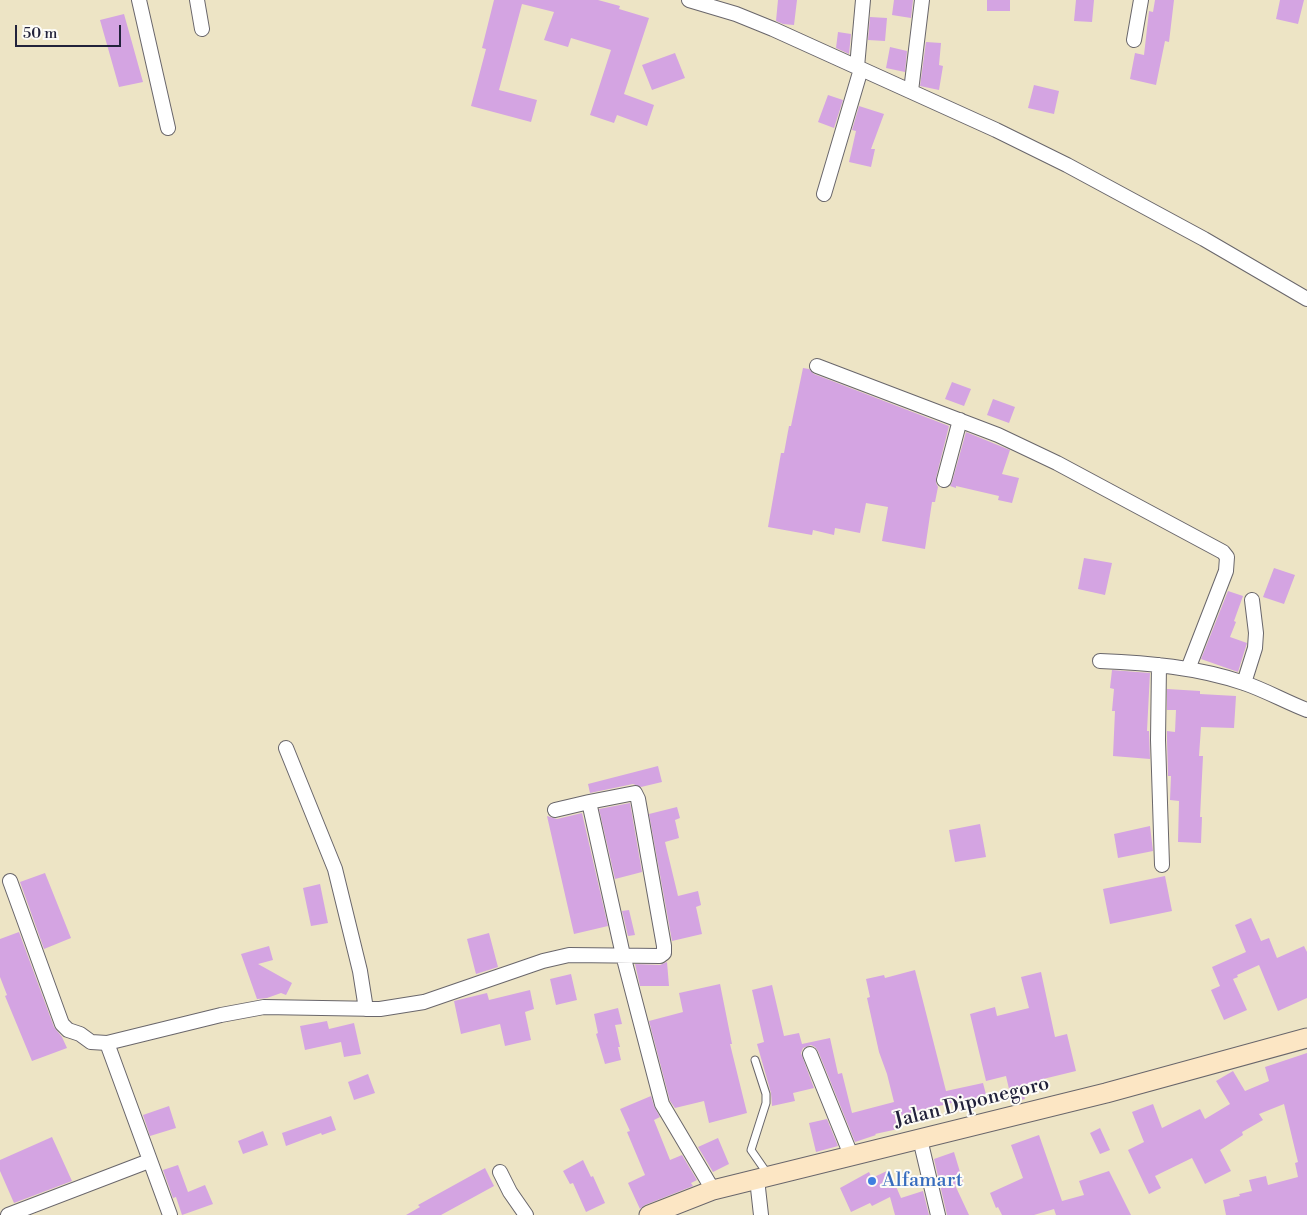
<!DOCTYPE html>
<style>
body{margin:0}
#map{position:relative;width:1307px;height:1215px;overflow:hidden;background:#ede4c5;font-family:"Libre Bodoni",serif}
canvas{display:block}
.scale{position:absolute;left:15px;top:25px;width:106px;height:22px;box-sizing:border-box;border:2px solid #22223b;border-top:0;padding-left:6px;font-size:15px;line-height:18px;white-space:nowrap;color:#22223b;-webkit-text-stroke:4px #fdfcf7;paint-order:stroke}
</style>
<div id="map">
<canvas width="1307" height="1215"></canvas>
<div class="scale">50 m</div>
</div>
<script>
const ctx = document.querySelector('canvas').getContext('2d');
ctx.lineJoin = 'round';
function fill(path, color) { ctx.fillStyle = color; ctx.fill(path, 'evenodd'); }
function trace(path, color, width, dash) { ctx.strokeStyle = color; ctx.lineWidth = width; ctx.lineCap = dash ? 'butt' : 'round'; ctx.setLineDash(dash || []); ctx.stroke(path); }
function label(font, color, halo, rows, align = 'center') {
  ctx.font = font + ' "Libre Bodoni",serif'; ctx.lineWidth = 4; ctx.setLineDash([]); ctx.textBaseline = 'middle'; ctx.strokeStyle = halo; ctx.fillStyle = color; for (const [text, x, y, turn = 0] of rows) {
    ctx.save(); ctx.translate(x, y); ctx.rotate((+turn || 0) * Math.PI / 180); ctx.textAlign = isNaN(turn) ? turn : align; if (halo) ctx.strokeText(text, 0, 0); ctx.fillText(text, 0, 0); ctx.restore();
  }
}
fill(new Path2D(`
 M494,0H598L620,6L619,9L649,18L624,94L654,105L647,126L617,115L614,123L590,115L611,50L571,38L568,47L544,40L554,12L522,4L499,90L537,100L531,122L471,106L486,49L482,48Z
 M778,0H797L794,25L783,24L776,21Z
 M894,0H913L911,18L892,15Z
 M987,0H1010V11H987Z
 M1076,0H1094L1092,22L1074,21Z
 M1155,0H1174L1169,42L1165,41L1156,85L1130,79L1135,53L1144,55L1149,11L1153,12Z
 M1280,0H1304L1298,24L1276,19Z
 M124,14L143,82L119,87L100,20Z
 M870,17L887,18L885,41L868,40Z
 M838,32L851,34L849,54L836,48Z
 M926,42L941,43L939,65L943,66L939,90L920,86Z
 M890,47L907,51L905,72L886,68Z
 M675,53L685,78L652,90L642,65Z
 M1034,85L1059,91L1054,114L1028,108Z
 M828,95L843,100L834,128L818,122Z
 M859,106L884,114L871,149H875L871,167L849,162L856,131L852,130Z
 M803,368L809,369L814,374L949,426L936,478V483L938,487L935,502H932L925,549L882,541L888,507L866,503L860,533L835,528L834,535L813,530L812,535L768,527L781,453H784L789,426H791Z
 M952,382L971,389L964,406L945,399Z
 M993,399L1015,407L1009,423L987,415Z
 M966,432L1010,450L1002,474L1019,478L1012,503L998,500L999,496L956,486V488L950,486L952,482Z
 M1084,558L1112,563L1105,595L1078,589Z
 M1274,568L1295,575L1284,604L1263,597Z
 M1228,591L1243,596L1234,621L1236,622L1230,637L1247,643L1238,672L1201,659Z
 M1112,670L1150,673L1147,731H1149L1150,759L1113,756L1115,711H1112L1114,689L1110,688Z
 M1167,689L1200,691V694L1236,696L1234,728L1201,727L1199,756H1203L1200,817H1202L1201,843L1178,842L1179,801L1170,800L1171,776H1168L1167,740V731L1175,732L1176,710H1167Z
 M658,766L662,782L641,787L633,784L590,793L588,784Z
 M630,803L642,872L615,879L599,809Z
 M677,807L680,818L675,820L679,838L665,842L678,896L698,891L701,905L696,907L702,934L672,941L649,814Z
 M582,813L608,926L574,934L547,816L557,819Z
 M980,824L986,857L955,862L949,830Z
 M1150,826L1153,851L1118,858L1114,834Z
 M45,873L71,938L44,949L20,882Z
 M1165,876L1172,911L1110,924L1103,889Z
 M320,884L328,923L311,926L303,888Z
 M629,910L635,935L628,936L622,911Z
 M1251,918L1261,941L1269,938L1277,958L1304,946L1307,952V998L1278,1011L1259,965L1237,975L1238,977L1233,979L1247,1010L1224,1020L1211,990L1220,986L1212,967L1246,952L1235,925Z
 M19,932L54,1027L62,1037L67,1048L32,1061L5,996L7,995L0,977V939Z
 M489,933L498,967L476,974L467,939Z
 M269,946L273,960L258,964L292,983L286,995L281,993L267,998L257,999L241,954Z
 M667,962L669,986H640L635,964L660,965Z
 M915,970L946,1091L983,1083L988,1102L954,1112L952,1103L917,1111L895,1118L898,1129L875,1134L876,1135L855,1142L818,1051L815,1047L811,1045L803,1048L801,1053L814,1088L793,1093L795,1101L772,1106L771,1093L757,1044L764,1042L752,990L772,985L784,1036L799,1033L802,1044L830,1038L838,1074L842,1073L852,1113L894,1102L887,1074L879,1052L867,998L870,997L866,979L884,975L885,978Z
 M1041,972L1055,1037L1067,1034L1076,1071L1039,1080L1040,1083L1022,1088L1025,1099L1012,1102L1006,1076L986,1081L970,1014L995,1007L997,1016L1029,1008L1021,977Z
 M571,974L577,1000L556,1005L550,979Z
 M720,984L732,1044H730L747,1113L709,1123L704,1101L675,1108L670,1101L649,1021L683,1012L679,993Z
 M530,990L534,1009L525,1012L531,1040L505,1046L500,1024L461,1034L454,1001L487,993L489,1000Z
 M618,1008L622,1024L615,1025L620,1047H618L621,1060L605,1064L596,1034L598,1033L594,1014Z
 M327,1021L329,1029L354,1023L361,1054L344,1057L341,1042L305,1050L300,1026Z
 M1307,1053V1215H1226L1223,1200L1240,1196L1239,1194L1252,1191L1249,1180L1266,1176L1268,1185L1298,1177L1295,1163L1298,1162L1284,1104L1259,1114L1263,1120L1242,1132L1243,1135L1220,1150L1231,1171L1205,1184L1192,1158L1155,1176L1161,1188L1149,1194L1128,1150L1144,1142L1132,1112L1153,1104L1162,1128L1200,1109L1205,1119L1230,1104L1216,1081L1233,1071L1245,1091L1269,1081L1265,1067Z
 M368,1074L375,1093L354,1100L348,1082Z
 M651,1096L654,1106L660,1117L654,1120L670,1160L682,1155L697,1180L691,1183L693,1186L645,1205L640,1209L628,1183L645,1175L627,1132L630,1131L620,1109Z
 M169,1106L176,1128L150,1136L143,1115Z
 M331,1116L336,1130L322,1135L321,1133L286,1146L282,1133Z
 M827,1119L838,1146L816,1152L809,1123Z
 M1100,1128L1110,1150L1100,1154L1090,1133Z
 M263,1131L268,1145L243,1154L238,1141Z
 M1039,1135L1062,1201L1084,1195L1079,1181L1109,1171L1131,1215H1056L1054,1209L1034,1215H1002L998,1207L996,1208L990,1193L1023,1178L1011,1145Z
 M52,1137L72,1181L14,1203L0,1171V1160Z
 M718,1138L729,1164L713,1172L698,1147Z
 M954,1152L963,1182L955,1185L969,1215H947L934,1159Z
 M583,1160L591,1177L593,1176L605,1203L586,1212L573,1183L570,1184L563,1171Z
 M178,1165L188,1192L205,1185L213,1204L182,1215L176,1197L173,1198L163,1170Z
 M485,1168L494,1186L441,1215H406L420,1207L418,1205Z
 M889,1170L901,1198L923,1191L929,1215H895L890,1197L872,1206L870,1203L851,1212L840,1188L869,1172L872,1178Z`), '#d4a4e2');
const lane = new Path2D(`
 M755,1060L766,1094V1103L751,1150L769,1176`);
const street = new Path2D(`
 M139,0L168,128
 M197,0L202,29
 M689,0L736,14L773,29L996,130L1067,165L1204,239L1307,299
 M1134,40L1141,0
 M857,67L863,0
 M911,91L922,0
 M824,194L861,69
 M817,366L998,435L1057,463L1223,552L1227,557L1226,571L1188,669
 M944,480L960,420
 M1100,661C1148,663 1197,667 1244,683C1265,690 1286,702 1307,710
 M1159,665L1158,740L1162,865
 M1244,683L1255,648L1256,633L1252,600
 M286,748L335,869L360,971L366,1009
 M555,810L589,802
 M10,881L62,1024L68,1030L80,1034L91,1042L107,1043L221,1015L264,1007L380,1009L424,1002L543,961L569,955L660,956L664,953V946L638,799L635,793L589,802L623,955L662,1104L713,1190
 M107,1043L170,1215
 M810,1054L851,1155
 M920,1139L938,1215
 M500,1172L510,1192L526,1215
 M757,1179L761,1215
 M8,1215L149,1161`);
const secondary = new Path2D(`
 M649,1215L713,1190L1106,1093L1307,1038`);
trace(lane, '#69666b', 9);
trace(street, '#69666b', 16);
trace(secondary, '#69666b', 21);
trace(lane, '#fff', 7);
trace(street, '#fff', 14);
trace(secondary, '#fce6c4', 19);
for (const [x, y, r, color] of [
 [872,1181,5,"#3f7fe0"]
]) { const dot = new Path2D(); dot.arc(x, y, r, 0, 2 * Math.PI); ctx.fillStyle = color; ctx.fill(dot); trace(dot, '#fdfcf7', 2); }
label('20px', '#22223b', '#fdfcf7', [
 ["Jalan Diponegoro",972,1103,-14]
]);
label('20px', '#366cbe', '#fdfcf7', [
 ["Alfamart",882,1181]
], 'left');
</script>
